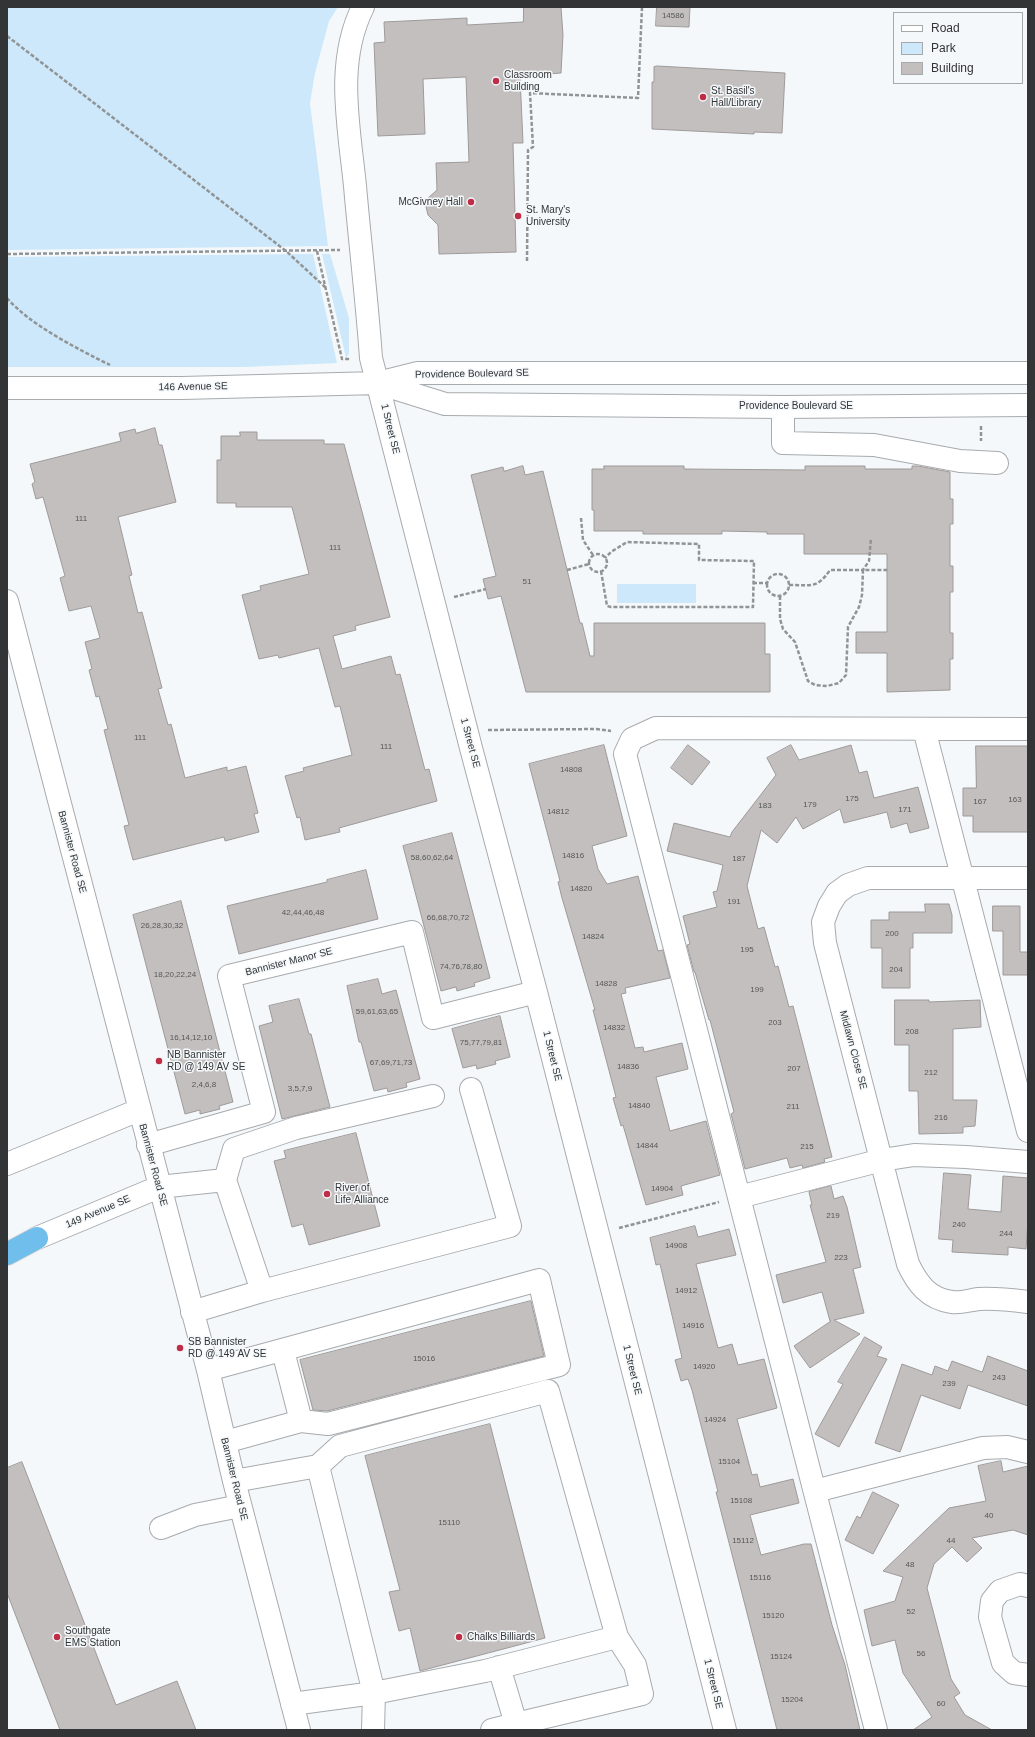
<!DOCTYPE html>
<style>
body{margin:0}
#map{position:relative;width:1035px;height:1737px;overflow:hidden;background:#f4f8fa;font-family:Arial,sans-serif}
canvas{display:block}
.frame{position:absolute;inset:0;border:8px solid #323435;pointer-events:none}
.legend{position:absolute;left:893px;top:12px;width:130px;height:72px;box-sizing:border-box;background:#f4f8fa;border:1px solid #a6aaab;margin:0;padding:5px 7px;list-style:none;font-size:12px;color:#323435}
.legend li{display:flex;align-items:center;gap:8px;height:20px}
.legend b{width:20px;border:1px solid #a6aaab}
</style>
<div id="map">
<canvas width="1035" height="1737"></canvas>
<div class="frame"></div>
<ul class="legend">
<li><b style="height:5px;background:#fff"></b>Road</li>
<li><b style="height:11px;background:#cce8fa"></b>Park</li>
<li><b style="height:11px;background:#c4bfbf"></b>Building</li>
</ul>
</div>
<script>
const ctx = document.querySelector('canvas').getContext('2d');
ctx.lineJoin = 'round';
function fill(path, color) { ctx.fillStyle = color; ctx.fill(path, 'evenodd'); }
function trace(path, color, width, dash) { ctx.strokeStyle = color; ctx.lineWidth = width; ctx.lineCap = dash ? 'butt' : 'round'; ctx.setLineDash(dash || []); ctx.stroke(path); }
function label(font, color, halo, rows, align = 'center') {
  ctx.font = font + ' Arial,sans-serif'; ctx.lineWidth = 3; ctx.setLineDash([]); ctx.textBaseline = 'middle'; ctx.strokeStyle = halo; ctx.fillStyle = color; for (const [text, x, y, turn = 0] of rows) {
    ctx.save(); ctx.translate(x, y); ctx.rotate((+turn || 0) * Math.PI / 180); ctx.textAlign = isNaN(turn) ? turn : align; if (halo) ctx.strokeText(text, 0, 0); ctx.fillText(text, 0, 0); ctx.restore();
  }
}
fill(new Path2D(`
 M7,7H338L329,21L315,73L310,103L328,246L7,250Z
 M313,254L337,363L244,367H7V257Z
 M322,254H330L349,318V354L346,358Z
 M617,584H696V603H617Z`), '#cce8fa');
const building = new Path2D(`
 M524,7H561L563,35L561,73L520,76L523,143H513L516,252L439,254L438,225L428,215L426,207L428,198L437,190L436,163L469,162L466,77L423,79L425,134L378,136L374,43L385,42L384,22L467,18V25L523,22Z
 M657,7H690L689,27L656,26Z
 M657,66L785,73L782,133L754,132V134L652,129V82H654V67Z
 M155,428L159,445H162L176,502L118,517L132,575L129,576L138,613L142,612L162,688L158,689L168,725L171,724L185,778L227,767V771L246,766L258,813L254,814L259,832L225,841L224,837L133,860L124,826L129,825L104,730L108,729L99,696L96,697L89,670L92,669L85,642L100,638L91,606L69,611L60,578L65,576L43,497L36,499L32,484L35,482L30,464L121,441L119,433L135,429L136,433Z
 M240,432H257V440H324V444H344L390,617L355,626L356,630L333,636L342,669L391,656L396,675L400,674L425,770L429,769L437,801L339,828L340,832L305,840L300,817L297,818L285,776L304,771L303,768L352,755L340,706L335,707L319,648L279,658L278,655L259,659L242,595L261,590L260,586L309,574L292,507H236V503H217V460H221V436H240Z
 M523,466L525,475L543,471L580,623H582L590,656H594V623H765V654H770V692H526L501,596L488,599L483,579L496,576L471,475L503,467L504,471Z
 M604,466H684V469L805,470V466H865V469H912V466H918L950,472V499H953V524H950V566H953V592H950V633H953V659H950V690L887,692V653H856V632H887V554H804V534H767V532L722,531V534H643V531H594V510H592V469H604Z
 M604,745L627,836L592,846L598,869L607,884L638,876L658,951L663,950L670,978L625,988L626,993L621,994L635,1048L643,1047L644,1052L682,1043L688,1069L656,1077L670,1131L706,1121L720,1175L681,1186L683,1195L646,1205L623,1125L621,1126L613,1098L616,1097L593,1010H595L562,898L558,882L560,881L529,764Z
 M688,745L710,762L692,785L671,768Z
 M791,745L799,760L851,745L859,773L867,771L874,798L918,787L929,828L910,833L907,823L891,828L887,812L844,823L840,809L803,829L796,817L777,843L761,830L747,886L758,929L764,927L775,967L778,966L789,1007L793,1006L832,1157L824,1159L825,1162L803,1168L802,1165L790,1168L787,1158L745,1169L731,1114L734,1112L710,1020H709L695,972H694L687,945L690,944L683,916L717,907L713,892L717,891L723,865L667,851L674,823L730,837L732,832L776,775L767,758Z
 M976,746H1028V832H973V816H963V788H976Z
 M452,833L490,978L474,983L475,986L457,991L456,987L441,991L403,846Z
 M366,870L378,919L239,954L227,906L327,882V880Z
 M181,901L233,1102L219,1106L220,1109L200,1114V1110L185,1114L133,915Z
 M925,904H949L952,915V933H913V948H910V988H882V948H871V920H889V912H925Z
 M993,906H1020V952H1028V975H1003V931H993Z
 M378,979L382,994L396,990L420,1079L406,1083L407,1087L388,1092L387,1088L374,1091L361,1042H359L347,986Z
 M299,999L309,1034H311L330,1107L282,1119L259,1026L273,1022L269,1006Z
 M895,1000H929V1002L980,1000L981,1027L953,1029V1100H977L975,1126L963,1127V1133L919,1134L918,1091H909V1045H895Z
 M500,1016L510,1057L495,1061L496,1064L477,1069L476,1065L463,1068L452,1029Z
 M356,1133L380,1226L309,1245L303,1224L292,1227L274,1161L286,1158L284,1151Z
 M944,1173L971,1175L968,1209L1001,1212L1003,1176L1028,1178V1221L1026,1249L1008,1247V1255L952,1252L953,1240L939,1239Z
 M831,1186L834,1199L843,1196L847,1207L861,1267L853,1269L864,1313L834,1320L860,1334L810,1368L794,1346L831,1321H830L822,1292L783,1303L776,1275L826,1262L810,1205H812L809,1192Z
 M695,1226L698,1237L729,1229L736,1255L696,1264L718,1348L732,1344L738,1365L764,1359L777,1408L737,1419L752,1475L757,1474L760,1487L793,1479L799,1503L750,1515L761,1555L804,1544H811L832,1625L845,1665L860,1730H777L716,1492H718L692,1390L688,1379L681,1381L675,1360L682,1358L660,1264L656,1265L650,1238Z
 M531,1301L544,1356L327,1411L313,1410L300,1360Z
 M865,1337L882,1347L877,1356L887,1359L839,1447L815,1434L843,1384L838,1382Z
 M988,1356L1028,1371V1406L968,1385L960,1409L921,1395L900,1452L875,1443L902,1364L932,1375L935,1366L948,1371L952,1361L982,1372Z
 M490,1424L545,1638L420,1671L410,1628L399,1631L389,1592L400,1590L365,1456Z
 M1001,1461L1003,1472L1028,1466V1535L1013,1530L972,1538L982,1548L967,1562L952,1547L934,1564L927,1588L951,1679L960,1693L954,1697L965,1715L992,1730H913L932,1717L903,1673L895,1640L872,1646L864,1610L895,1601L903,1577L883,1571L949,1508L986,1501L978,1466Z
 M22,1462L116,1705L177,1681L196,1730H60L7,1593V1468Z
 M873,1492L899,1505L873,1554L845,1540L857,1516L860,1518Z`);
fill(building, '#c4bfbf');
trace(building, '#9e9a9a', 1);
const minor = new Path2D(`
 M363,7C335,63 349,126 355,186C360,243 367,301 371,358L471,748L536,992L725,1730
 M378,383L445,404L783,407L1028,405
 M7,388H182L378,383L418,373H1028
 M783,407V443L874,445L960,461L997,463
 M7,601L208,1370L234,1481L299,1730
 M924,729L1028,1131
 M1028,878H868L848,885L837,893L829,906L823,922L825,943L908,1264C917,1283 928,1299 952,1302C961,1303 970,1300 979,1299C995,1298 1012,1300 1028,1302
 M148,1145L264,1112L229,976L412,932L433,1018L536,992
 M7,1164L139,1110
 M739,1197L882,1160L914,1155L966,1157L1028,1162
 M37,1238L159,1187L225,1180L234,1149L296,1128L433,1096
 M262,1291L510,1226L471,1089
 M192,1312L262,1291L225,1180
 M283,1351L301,1421
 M208,1370L539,1280L559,1365L328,1424L301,1421L225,1442
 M318,1466L340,1446L548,1391L617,1637L485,1671L374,1693L373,1730
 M234,1481L318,1466L374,1693L292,1704
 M815,1491L983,1448L1007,1447L1028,1452
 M161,1528L195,1515L240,1506
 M1028,1586L1020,1584L1000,1591L992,1601L990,1617L1003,1663L1014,1673L1028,1675
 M499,1667L516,1724L642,1694L635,1665L617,1637
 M492,1730L516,1724
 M876,1730L625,754L632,739L656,728L1028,729`);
const highway = new Path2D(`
 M7,1254L37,1238`);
trace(minor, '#a8abae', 24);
trace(highway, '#d2d2d3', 24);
trace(new Path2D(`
 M7,36L286,251L325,287
 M317,251L342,359H350
 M7,254L340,250
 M527,261L528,150L533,147L530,93L638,98L642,7
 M7,298C30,325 78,349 110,365
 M981,426V441
 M581,518L583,540L593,555
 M589 563a9 9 0 1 1 18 0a9 9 0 1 1-18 0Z
 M567,570L589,564
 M601,571L607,606L611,607H753L754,561L699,560V544L627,542L611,552L605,558
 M767 585a11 11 0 1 1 22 0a11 11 0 1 1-22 0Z
 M753,583H766
 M789,585C811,585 817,589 830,570H863L869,561L871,538
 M780,596V619L783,629L795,642L808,681L815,685L827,686L839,683L846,675L848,627L859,607L862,595L863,570H887
 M454,597L486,589
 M488,730L596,729L611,731
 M619,1228L719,1202`), '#919495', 2.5, [4, 2]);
trace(minor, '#fff', 22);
trace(highway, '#6fbeec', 22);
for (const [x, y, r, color] of [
 [496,81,4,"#be2d45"],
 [703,97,4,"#be2d45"],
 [471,202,4,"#be2d45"],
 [518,216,4,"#be2d45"],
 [159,1061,4,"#be2d45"],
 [327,1194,4,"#be2d45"],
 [180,1348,4,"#be2d45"],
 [57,1637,4,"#be2d45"],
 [459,1637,4,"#be2d45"]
]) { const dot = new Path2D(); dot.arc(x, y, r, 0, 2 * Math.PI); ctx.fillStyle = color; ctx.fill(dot); trace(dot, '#f4f8fa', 1.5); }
label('8px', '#565758', null, [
 ["14586",673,16],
 ["111",81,519],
 ["111",335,548],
 ["51",527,582],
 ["111",140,738],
 ["111",386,747],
 ["14808",571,770],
 ["175",852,799],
 ["163",1015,800],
 ["167",980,802],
 ["179",810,805],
 ["183",765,806],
 ["171",905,810],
 ["14812",558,812],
 ["14816",573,856],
 ["58,60,62,64",432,858],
 ["187",739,859],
 ["14820",581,889],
 ["191",734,902],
 ["42,44,46,48",303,913],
 ["66,68,70,72",448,918],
 ["26,28,30,32",162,926],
 ["200",892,934],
 ["14824",593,937],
 ["195",747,950],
 ["74,76,78,80",461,967],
 ["204",896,970],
 ["18,20,22,24",175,975],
 ["14828",606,984],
 ["199",757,990],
 ["59,61,63,65",377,1012],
 ["203",775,1023],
 ["14832",614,1028],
 ["208",912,1032],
 ["16,14,12,10",191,1038],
 ["75,77,79,81",481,1043],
 ["67,69,71,73",391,1063],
 ["14836",628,1067],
 ["207",794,1069],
 ["212",931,1073],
 ["2,4,6,8",204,1085],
 ["3,5,7,9",300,1089],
 ["14840",639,1106],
 ["211",793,1107],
 ["216",941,1118],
 ["14844",647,1146],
 ["215",807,1147],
 ["14904",662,1189],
 ["219",833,1216],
 ["240",959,1225],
 ["244",1006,1234],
 ["14908",676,1246],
 ["223",841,1258],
 ["14912",686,1291],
 ["14916",693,1326],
 ["15016",424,1359],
 ["14920",704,1367],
 ["243",999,1378],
 ["239",949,1384],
 ["14924",715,1420],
 ["15104",729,1462],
 ["15108",741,1501],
 ["40",989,1516],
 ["15110",449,1523],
 ["15112",743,1541],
 ["44",951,1541],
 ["48",910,1565],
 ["15116",760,1578],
 ["52",911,1612],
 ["15120",773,1616],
 ["56",921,1654],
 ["15124",781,1657],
 ["15204",792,1700],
 ["60",941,1704]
]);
label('10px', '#323435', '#f4f8fa', [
 ["Classroom",504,75],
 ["Building",504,87],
 ["St. Basil's",711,91],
 ["Hall/Library",711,103],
 ["McGivney Hall",463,202,"right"],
 ["St. Mary's",526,210],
 ["University",526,222],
 ["NB Bannister",167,1055],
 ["RD @ 149 AV SE",167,1067],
 ["River of",335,1188],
 ["Life Alliance",335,1200],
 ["SB Bannister",188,1342],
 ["RD @ 149 AV SE",188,1354],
 ["Southgate",65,1631],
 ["EMS Station",65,1643],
 ["Chalks Billiards",467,1637]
], 'left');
label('10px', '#323435', '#f4f8fa', [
 ["Providence Boulevard SE",472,374,-1],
 ["146 Avenue SE",193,387,-1],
 ["Providence Boulevard SE",796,406],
 ["1 Street SE",390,429,76],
 ["1 Street SE",470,743,75],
 ["Bannister Road SE",72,852,75],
 ["Bannister Manor SE",289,962,-14],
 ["Midlawn Close SE",853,1050,75],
 ["1 Street SE",552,1056,76],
 ["Bannister Road SE",153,1165,75],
 ["149 Avenue SE",98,1212,-23],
 ["1 Street SE",632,1370,76],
 ["Bannister Road SE",234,1479,76],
 ["1 Street SE",713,1684,76]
]);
</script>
